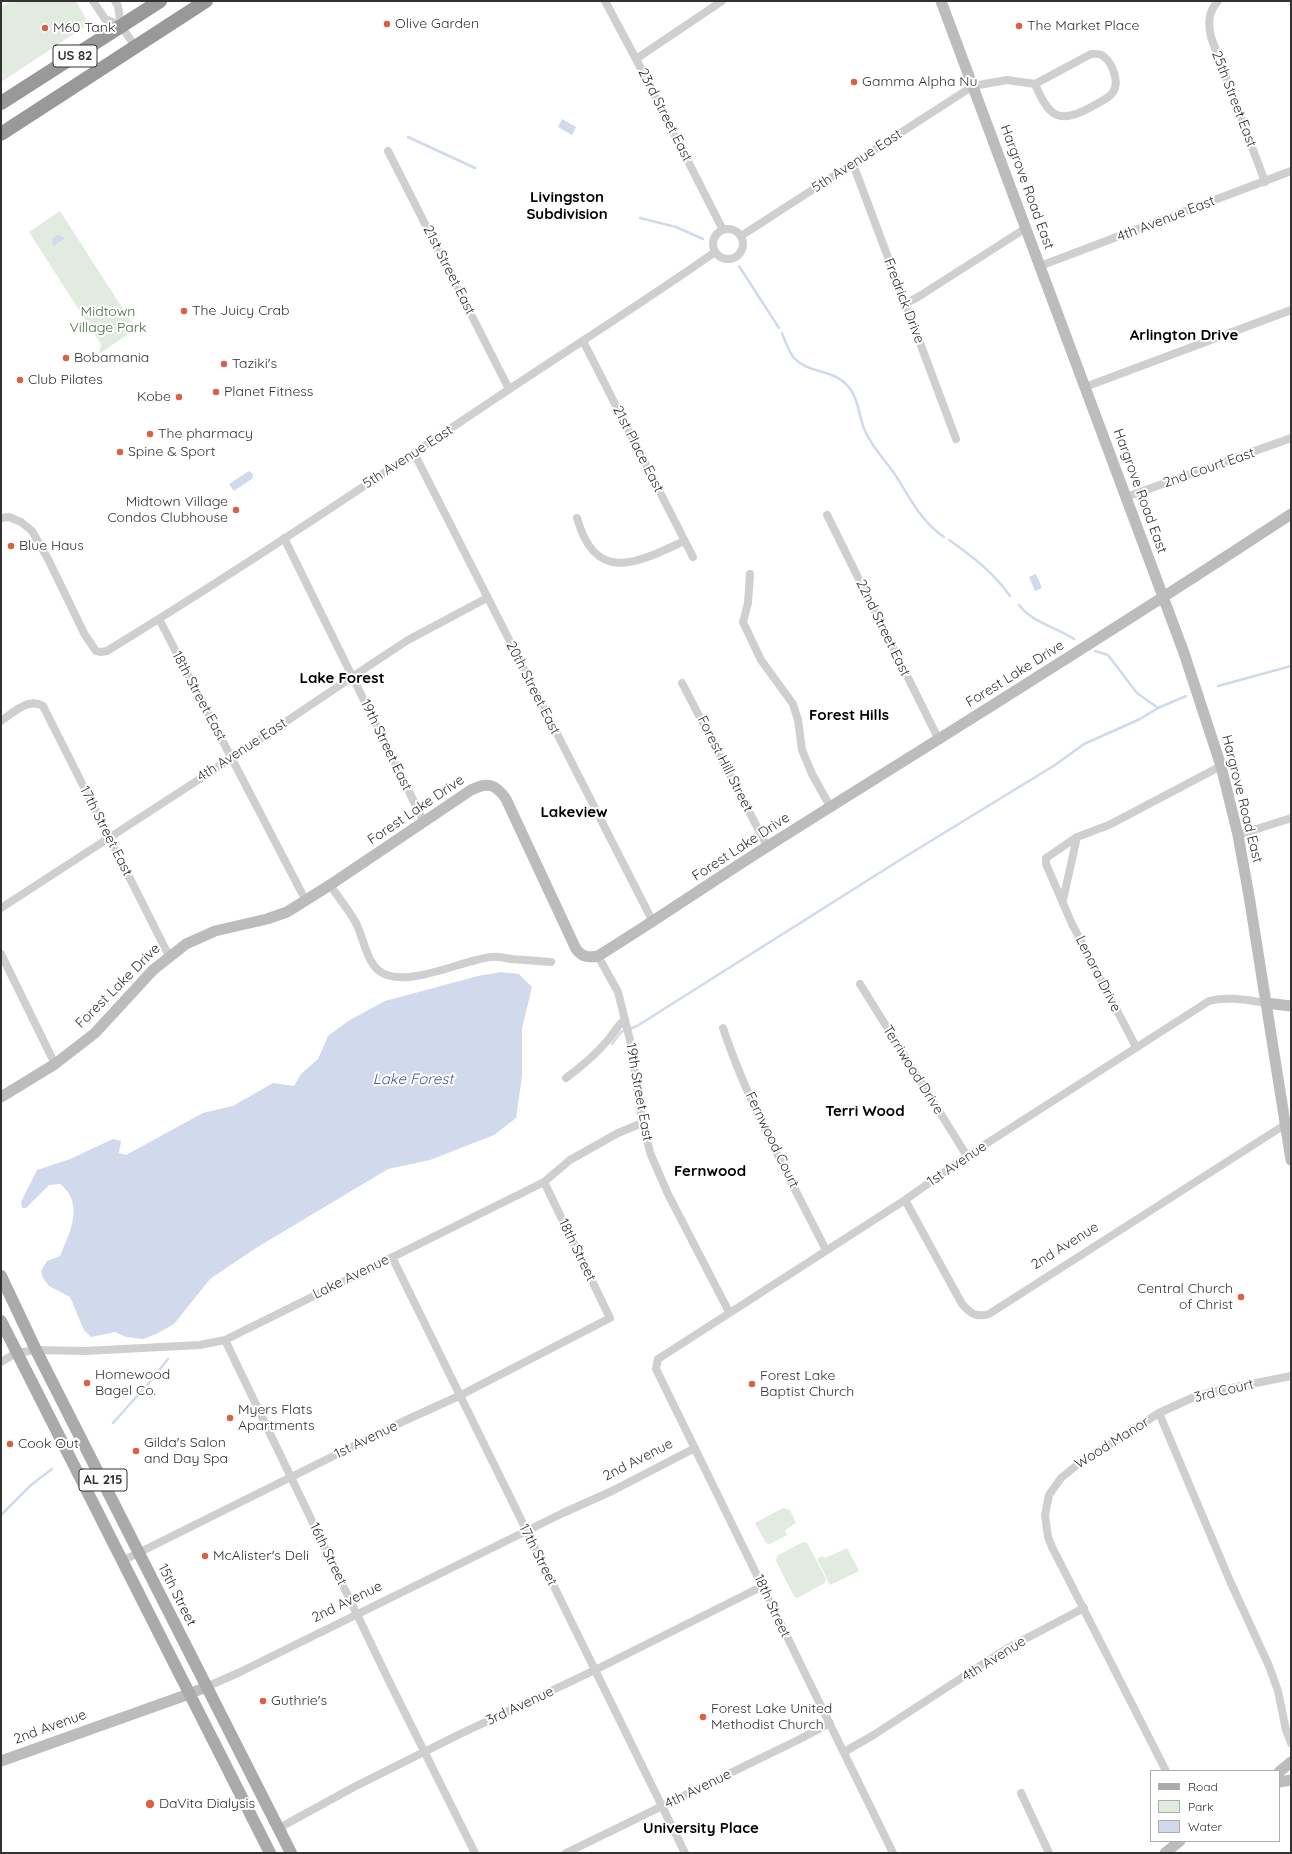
<!DOCTYPE html>
<style>
body{margin:0}
#map{position:relative;width:1292px;height:1854px;overflow:hidden;background:#fff;font-family:Quicksand,sans-serif}
canvas{display:block}
.frame{position:absolute;inset:0;border:2px solid #323232;pointer-events:none}
.legend{position:absolute;left:1150px;top:1770px;width:130px;height:72px;box-sizing:border-box;background:#fff;border:1px solid #adadad;margin:0;padding:5px 7px;list-style:none;font-size:12px;color:#323232}
.legend li{display:flex;align-items:center;gap:8px;height:20px}
.legend b{width:20px;border:1px solid #adadad}
</style>
<div id="map">
<canvas width="1292" height="1854"></canvas>
<div class="frame"></div>
<ul class="legend">
<li><b style="height:5px;background:#aaa"></b>Road</li>
<li><b style="height:11px;background:#e2ebdf"></b>Park</li>
<li><b style="height:11px;background:#d0daec"></b>Water</li>
</ul>
</div>
<script>
const ctx = document.querySelector('canvas').getContext('2d');
ctx.lineJoin = 'round';
function fill(path, color) { ctx.fillStyle = color; ctx.fill(path, 'evenodd'); }
function trace(path, color, width, dash) { ctx.strokeStyle = color; ctx.lineWidth = width; ctx.lineCap = dash ? 'butt' : 'round'; ctx.setLineDash(dash || []); ctx.stroke(path); }
function label(font, color, halo, rows, align = 'center') {
  ctx.font = font + ' Quicksand,sans-serif'; ctx.lineWidth = 4; ctx.setLineDash([]); ctx.textBaseline = 'middle'; ctx.strokeStyle = halo; ctx.fillStyle = color; for (const [text, x, y, turn = 0] of rows) {
    ctx.save(); ctx.translate(x, y); ctx.rotate((+turn || 0) * Math.PI / 180); ctx.textAlign = isNaN(turn) ? turn : align; if (halo) ctx.strokeText(text, 0, 0); ctx.fillText(text, 0, 0); ctx.restore();
  }
}
fill(new Path2D(`
 M11,1H76L89,24L1,82V7Z
 M60,211L132,323H144L99,354L101,344L29,232Z
 M783,1508L790,1510L796,1523L785,1530L787,1535L770,1544L766,1543L755,1523Z
 M803,1542L807,1543L826,1579L825,1583L797,1598L794,1596L776,1561L777,1556Z
 M847,1548L859,1571L830,1585L817,1559L822,1556L825,1558Z`), '#e2ebdf');
fill(new Path2D(`
 M562,119L576,127L572,135L558,127Z
 M58,235L64,237V239L53,246L52,238Z
 M249,471L254,475L252,476L253,478L234,491L229,484Z
 M1036,574L1042,588L1035,591L1029,577Z
 M501,972L519,974L532,987L522,1028V1076L516,1118L494,1135L430,1160L388,1169L256,1248L210,1279L174,1324L156,1334L143,1339L126,1337L115,1332L91,1337L84,1330L70,1297L49,1286L43,1278L41,1271L47,1261L60,1256C70,1232 85,1204 60,1184L49,1185L26,1208H22L21,1202L37,1170L70,1159L113,1139L121,1141L119,1153L126,1155L203,1113L233,1106L273,1083L294,1086L301,1074L318,1059L328,1036L348,1021L385,1001L478,976Z`), '#d0daec');
trace(new Path2D(`
 M408,137L475,168
 M640,218L676,227L703,239
 M739,266L779,328
 M782,333C785,341 789,352 794,358C810,375 836,368 851,390C859,402 859,417 865,431C872,447 884,459 894,473C909,496 921,522 944,537
 M949,540C972,556 994,573 1010,596
 M1019,605C1033,623 1054,626 1074,639
 M1095,651L1108,655L1137,693L1158,708
 M1218,686L1291,666
 M612,1044L621,1032L637,1026L903,858L1055,765L1084,744L1140,719L1158,708L1186,696
 M113,1423L148,1384L168,1359
 M1,1515L31,1485L52,1469`), '#d0daec', 2.5);
trace(new Path2D(`
 M93,1L105,19L121,26
 M115,1L118,6L121,26L135,46
 M605,1L636,59L723,230
 M1218,1C1208,12 1208,23 1211,37L1265,182
 M1091,54C1095,54 1100,53 1103,56C1112,62 1120,82 1113,92C1109,99 1099,102 1093,106C1060,125 1049,118 1035,84Z
 M636,59L722,1
 M388,151L509,389
 M853,164L956,439
 M713 244a15 15 0 1 1 30 0a15 15 0 1 1-30 0Z
 M741,236L973,86L1007,80L1035,84
 M1040,266L1291,171
 M905,304L918,297L1026,228
 M583,341L693,557
 M1085,387L1291,310
 M414,453L653,922
 M1126,497L1291,438
 M827,515L939,740
 M1,518L9,517L21,522L32,531L48,559L85,635L96,651L101,652L107,651C239,570 368,484 496,398C569,349 644,302 715,252
 M577,518C596,585 637,563 684,541
 M284,538L424,822
 M750,574L748,603L743,622L761,660L793,704L798,720L802,750L812,774L831,808
 M159,619L306,901
 M682,683L767,846
 M1,721C13,713 28,697 43,706L169,956
 M1238,835L1291,818
 M330,885C338,897 349,910 356,923C363,937 366,959 378,970C403,991 462,960 491,957C498,956 504,958 512,959C525,960 538,961 551,962
 M1063,900L1077,837
 M1,908L232,758L373,663L408,640L487,598
 M1,954L55,1064
 M598,956L618,992L631,1044L642,1123L651,1155L668,1194L729,1312
 M860,984L967,1156
 M723,1028C748,1103 790,1179 826,1250
 M1136,1047L1072,924L1046,864V858L1077,837L1109,825L1221,766
 M566,1078C581,1067 596,1054 608,1040C614,1033 618,1025 625,1019
 M905,1200L962,1304C970,1313 976,1318 989,1314L1286,1124
 M392,1257L685,1853
 M225,1340L388,1679L475,1853
 M1,1362L16,1353L36,1350L84,1351L200,1345L225,1340L526,1191L544,1182L570,1160L618,1133L642,1123
 M1159,1413L1230,1581L1269,1666L1278,1691L1286,1730L1291,1743
 M122,1561L404,1421L459,1396L610,1318L544,1182
 M206,1687L238,1673L563,1513L612,1491L695,1448
 M844,1752L872,1736L1006,1649L1084,1608
 M1166,1771L1052,1547L1048,1537L1045,1515L1049,1495L1061,1478L1077,1465L1159,1413L1194,1397L1211,1392L1291,1376
 M1021,1793L1049,1853
 M279,1828L354,1787L458,1735L595,1670L763,1586
 M566,1853L798,1740L830,1723
 M893,1853L656,1369L658,1359L905,1200L967,1156L1209,1001C1228,996 1247,1000 1266,1003`), '#cfcfcf', 8);
trace(new Path2D(`
 M941,1L1184,653L1221,766L1238,835L1249,896L1291,1160
 M1266,1003L1291,1006
 M1,1097L55,1064L95,1033L153,970L186,944L215,931L267,919L287,912L330,885L471,790C487,782 495,783 506,799L576,949C582,957 588,958 598,956C655,921 711,882 768,846C943,736 1118,628 1291,514
 M1,1761L189,1694L206,1687
 M1279,1772L1291,1762
 M1279,1782L1291,1780
 M1165,1853L1180,1841`), '#bcbcbc', 11);
trace(new Path2D(`
 M1,1276L36,1350L291,1853
 M1,1321L270,1853`), '#aaa', 12);
trace(new Path2D(`
 M1,103L160,1
 M1,134L206,1`), '#999', 14);
for (const [x, y, r, color] of [
 [387,24,4,"#da6144"],
 [1019,26,4,"#da6144"],
 [45,28,4,"#da6144"],
 [854,82,4,"#da6144"],
 [184,311,4,"#da6144"],
 [66,358,4,"#da6144"],
 [224,364,4,"#da6144"],
 [20,380,4,"#da6144"],
 [216,392,4,"#da6144"],
 [179,397,4,"#da6144"],
 [150,434,4,"#da6144"],
 [120,452,4,"#da6144"],
 [236,510,4,"#da6144"],
 [11,546,4,"#da6144"],
 [1241,1297,4,"#da6144"],
 [87,1383,4,"#da6144"],
 [752,1384,4,"#da6144"],
 [230,1418,4,"#da6144"],
 [10,1444,4,"#da6144"],
 [136,1451,4,"#da6144"],
 [205,1556,4,"#da6144"],
 [263,1701,4,"#da6144"],
 [703,1717,4,"#da6144"],
 [150,1804,5,"#da6144"]
]) { const dot = new Path2D(); dot.arc(x, y, r, 0, 2 * Math.PI); ctx.fillStyle = color; ctx.fill(dot); trace(dot, '#fff', 1.5); }
for (const [x, y, w] of [
 [75,56,44],
 [103,1480,48]
]) { const box = new Path2D(); box.roundRect(x - w / 2, y - 11, w, 22, 3); ctx.fillStyle = '#fff'; ctx.fill(box); trace(box, '#323232', 1); }
label('bold 13px', '#323232', null, [
 ["US 82",75,56],
 ["AL 215",103,1480]
]);
label('14px', '#323232', '#fff', [
 ["Olive Garden",395,24],
 ["The Market Place",1027,26],
 ["M60 Tank",53,28],
 ["Gamma Alpha Nu",862,82],
 ["The Juicy Crab",192,311],
 ["Bobamania",74,358],
 ["Taziki's",232,364],
 ["Club Pilates",28,380],
 ["Planet Fitness",224,392],
 ["Kobe",171,397,"right"],
 ["The pharmacy",158,434],
 ["Spine & Sport",128,452],
 ["Midtown Village",228,502,"right"],
 ["Condos Clubhouse",228,518,"right"],
 ["Blue Haus",19,546],
 ["Central Church",1233,1289,"right"],
 ["of Christ",1233,1305,"right"],
 ["Homewood",95,1375],
 ["Bagel Co.",95,1391],
 ["Forest Lake",760,1376],
 ["Baptist Church",760,1392],
 ["Myers Flats",238,1410],
 ["Apartments",238,1426],
 ["Gilda's Salon",144,1443],
 ["and Day Spa",144,1459],
 ["Cook Out",18,1444],
 ["McAlister's Deli",213,1556],
 ["Guthrie's",271,1701],
 ["Forest Lake United",711,1709],
 ["Methodist Church",711,1725],
 ["DaVita Dialysis",159,1804]
], 'left');
label('14px', '#323232', '#fff', [
 ["25th Street East",1234,99,69],
 ["23rd Street East",665,115,63],
 ["5th Avenue East",857,161,-33],
 ["Hargrove Road East",1027,187,70],
 ["4th Avenue East",1166,219,-21],
 ["21st Street East",449,270,63],
 ["Fredrick Drive",904,301,69],
 ["21st Place East",638,449,63],
 ["5th Avenue East",408,457,-33],
 ["2nd Court East",1209,468,-19],
 ["Hargrove Road East",1140,491,70],
 ["22nd Street East",883,628,64],
 ["Forest Lake Drive",1015,674,-32],
 ["20th Street East",533,688,63],
 ["18th Street East",199,696,62],
 ["19th Street East",386,745,64],
 ["4th Avenue East",242,750,-33],
 ["Forest Hill Street",725,764,63],
 ["Hargrove Road East",1242,799,76],
 ["Forest Lake Drive",416,810,-34],
 ["17th Street East",106,831,63],
 ["Forest Lake Drive",741,847,-33],
 ["Lenora Drive",1098,974,63],
 ["Forest Lake Drive",118,986,-45],
 ["Terriwood Drive",913,1070,58],
 ["19th Street East",639,1092,80],
 ["Fernwood Court",772,1140,64],
 ["1st Avenue",957,1164,-34],
 ["2nd Avenue",1065,1246,-32],
 ["18th Street",577,1250,64],
 ["Lake Avenue",351,1277,-26],
 ["3rd Court",1224,1391,-13],
 ["1st Avenue",366,1440,-26],
 ["Wood Manor",1112,1443,-32],
 ["2nd Avenue",638,1460,-27],
 ["16th Street",328,1554,64],
 ["17th Street",538,1555,63],
 ["15th Street",177,1595,63],
 ["2nd Avenue",347,1602,-26],
 ["18th Street",772,1606,65],
 ["4th Avenue",994,1659,-32],
 ["3rd Avenue",520,1706,-25],
 ["2nd Avenue",50,1727,-20],
 ["4th Avenue",698,1789,-26]
]);
label('14px', '#4a6c42', '#fff', [
 ["Midtown",108,312],
 ["Village Park",108,328]
]);
label('bold 15px', '#000', '#fff', [
 ["Livingston",567,197],
 ["Subdivision",567,214],
 ["Arlington Drive",1184,335],
 ["Lake Forest",342,678],
 ["Forest Hills",849,715],
 ["Lakeview",574,812],
 ["Terri Wood",865,1111],
 ["Fernwood",710,1171],
 ["University Place",701,1828]
]);
label('italic 15px', '#455f90', '#fff', [
 ["Lake Forest",413,1079]
]);
</script>
